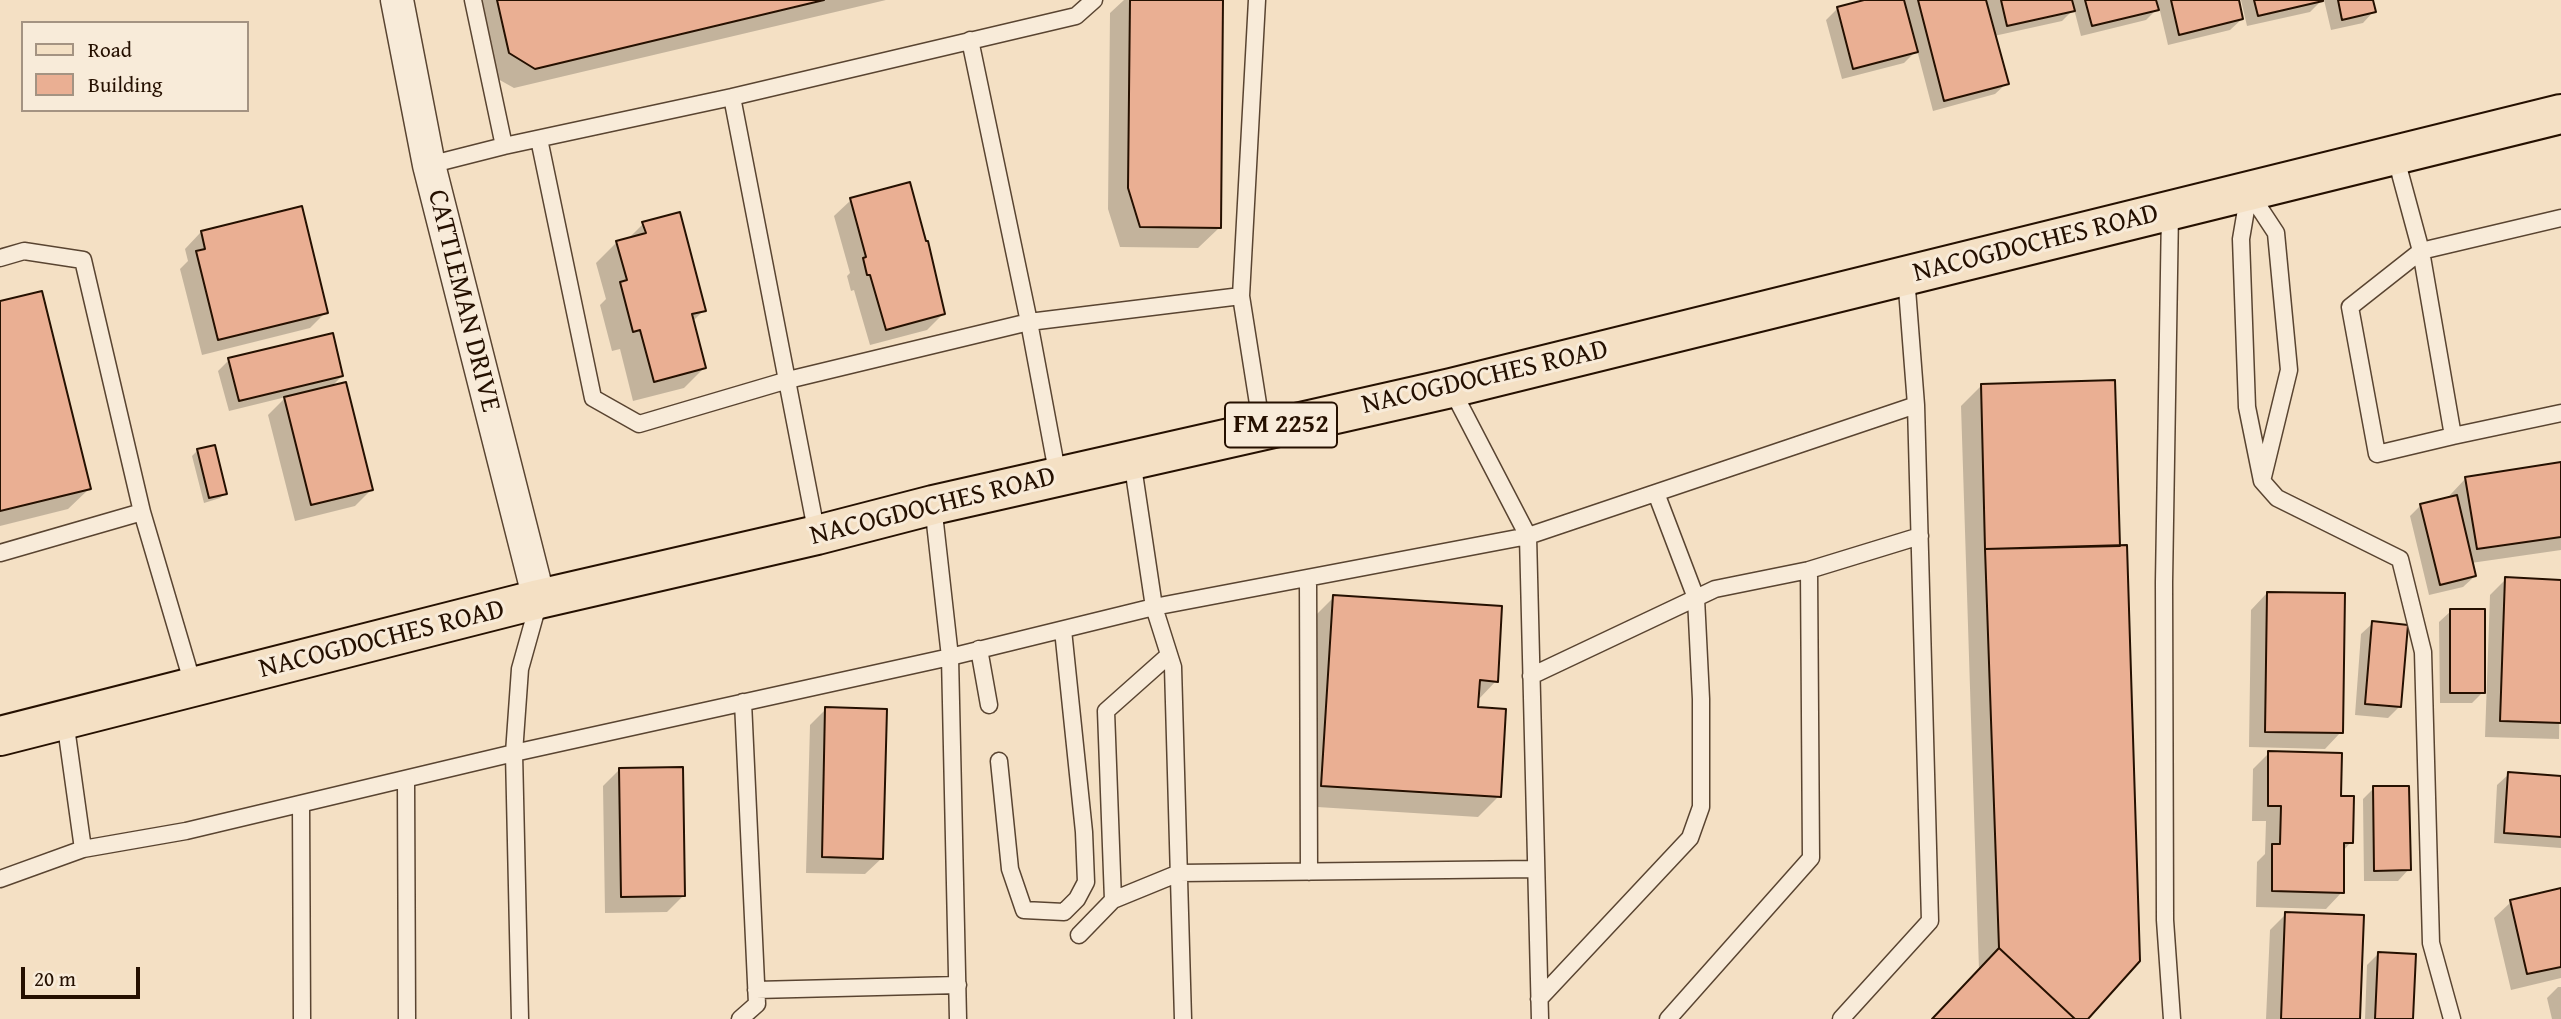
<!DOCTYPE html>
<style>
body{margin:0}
#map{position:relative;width:2561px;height:1019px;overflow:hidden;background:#f4e0c4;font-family:"Gentium Book Plus",serif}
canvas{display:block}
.legend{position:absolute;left:21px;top:21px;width:228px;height:91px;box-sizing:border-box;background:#f8ebd9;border:2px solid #a49382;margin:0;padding:9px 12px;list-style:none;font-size:21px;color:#251000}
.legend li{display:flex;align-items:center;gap:14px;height:35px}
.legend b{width:35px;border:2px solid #a49382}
.scale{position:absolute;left:21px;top:967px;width:119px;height:32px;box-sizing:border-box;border:4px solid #251000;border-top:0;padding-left:9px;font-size:21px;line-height:24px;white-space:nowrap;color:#251000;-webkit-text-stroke:5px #f8ebd9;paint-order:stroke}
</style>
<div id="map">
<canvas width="2561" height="1019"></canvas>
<ul class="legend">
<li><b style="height:9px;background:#f4e0c4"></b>Road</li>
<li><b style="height:19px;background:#eaaf93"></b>Building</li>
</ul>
<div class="scale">20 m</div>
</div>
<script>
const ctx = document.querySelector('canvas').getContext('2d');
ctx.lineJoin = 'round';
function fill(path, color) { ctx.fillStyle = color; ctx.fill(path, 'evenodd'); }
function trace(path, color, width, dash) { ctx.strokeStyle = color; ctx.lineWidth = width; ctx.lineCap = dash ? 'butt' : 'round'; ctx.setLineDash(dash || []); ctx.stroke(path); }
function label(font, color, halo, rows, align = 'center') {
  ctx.font = font + ' "Gentium Book Plus",serif'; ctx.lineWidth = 6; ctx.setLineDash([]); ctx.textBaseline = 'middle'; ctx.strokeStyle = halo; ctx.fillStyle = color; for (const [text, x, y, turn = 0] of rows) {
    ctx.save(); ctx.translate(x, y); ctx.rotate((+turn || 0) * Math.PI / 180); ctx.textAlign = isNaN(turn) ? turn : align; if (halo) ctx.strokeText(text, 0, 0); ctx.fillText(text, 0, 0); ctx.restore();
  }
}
fill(new Path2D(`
 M471,0H886L514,88L489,74Z
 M1124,0H1221L1219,228L1198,248L1120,247L1108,209L1110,13Z
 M1871,0H2237L2242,19L2230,30L2168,45L2159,7L2146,20L2081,36L2074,9L2062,21L1994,36L2007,83L1995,94L1933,111L1917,50L1904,63L1842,79L1826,20L1837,9Z
 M2241,0H2322L2310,12L2247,26Z
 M2324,0H2371L2374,11L2363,23L2331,30Z
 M851,200L943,314L927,330L870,345L854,290L851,291L847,276L850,273L834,216Z
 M643,224L704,310L692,322L704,368L684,388L633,401L620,349L612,351L600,305L606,299L596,263L616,243L627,240Z
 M201,232L326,312L310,328L202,355L180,269L188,261L185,249Z
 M0,303L89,489L68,509L0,526Z
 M229,360L342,376L330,388L371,490L355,506L295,521L268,415L286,397L229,411L218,371Z
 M1982,385L2086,1019H1933L1979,970L1961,406Z
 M197,451L225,493L220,498L204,503L192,456Z
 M2561,464V550L2471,563L2475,576L2463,587L2429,595L2410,516L2421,505L2450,498V495L2466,478Z
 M2506,579L2561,582L2559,739L2485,737L2490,595Z
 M2267,593L2341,732L2325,749L2249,747L2251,610Z
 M1334,597L1496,681L1477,701L1476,709L1499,796L1478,817L1301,806L1313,618Z
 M2451,611L2483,692L2472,703H2440L2439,622Z
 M2373,623L2399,707L2388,718L2355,715L2361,634Z
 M826,709L882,858L865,874L806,873L810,725Z
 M2269,753L2340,798L2351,842L2343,851L2342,892L2326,909L2256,907L2257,862L2265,854L2266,821H2252L2253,769Z
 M619,770L683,896L667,912L605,913L603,786Z
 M2509,774L2561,778V848L2494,843L2497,785Z
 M2374,788L2409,869L2398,881H2364L2363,799Z
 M2561,890V978L2511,990L2494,918L2511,902Z
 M2286,914L2359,1019H2266L2270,930Z
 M2378,954L2412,1019H2365L2367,965Z
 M2558,987H2561V1019H2552L2547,998Z`), '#0003');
const building = new Path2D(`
 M497,0H824L535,69L509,53Z
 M1130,0H1223L1221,228L1140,227L1128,188Z
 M1864,0H1904L1918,52L1853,69L1837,7Z
 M1918,0H1986L2009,84L1944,101Z
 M2001,0H2072L2075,11L2007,26Z
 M2085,0H2156L2159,10L2092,26Z
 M2171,0H2239L2243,19L2179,35Z
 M2254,0H2323V1L2258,16Z
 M2338,0H2373L2376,12L2342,20Z
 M910,182L926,241H928L945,314L886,330L870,275H867L863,258L866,257L850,198Z
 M302,206L328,313L218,340L196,251L205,249L201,231Z
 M680,212L706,311L692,314L706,368L654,382L640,330L633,332L620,282L627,280L616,241L646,233L642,222Z
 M42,291L91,489L0,511V301Z
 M333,333L343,376L239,401L228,358Z
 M2115,380L2120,546L1985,549L1981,384Z
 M346,382L373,490L311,505L284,397Z
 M215,445L227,494L209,498L197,449Z
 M2561,462V537L2477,549L2465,477Z
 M2457,495L2476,576L2440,585L2420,504Z
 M2127,545L2140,961L2088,1019H2075L1999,948L1985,549Z
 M2505,577L2561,580V723L2500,721Z
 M2267,592L2345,593L2343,733L2265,732Z
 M1333,595L1502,606L1498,682L1480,680L1478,707L1506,709L1501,797L1321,786Z
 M2450,609H2485V693H2450Z
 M2372,621L2408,625L2401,707L2365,704Z
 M825,707L887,709L883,859L822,857Z
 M2268,751L2342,753L2341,796H2354L2353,843H2344V893L2272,891V844H2280L2281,806H2268Z
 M683,767L685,896L621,897L619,768Z
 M2508,772L2561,776V837L2504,833Z
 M2373,786H2409L2411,870L2374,871Z
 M2561,888V967L2527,974L2510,900Z
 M2285,912L2364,915L2360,1019H2281Z
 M1999,948L2075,1019H1932Z
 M2378,952L2416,954L2413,1019H2375Z`);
fill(building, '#eaaf93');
trace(building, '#251000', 2);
const lane = new Path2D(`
 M473,0L504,146
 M1257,0L1241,296L1262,429
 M970,40L1029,322L1058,477
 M539,139L593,398L639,424L788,380L1029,322L1241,296
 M2395,155L2421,251L2453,436L2377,454L2350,307L2421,251L2561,218
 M429,165L504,146L732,97
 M2170,211L2164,582L2165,920L2172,1019
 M0,258L24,251L83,260L142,512L194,688
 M1451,388L1528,536L1540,1019
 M2453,436L2561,413
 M1132,460L1154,607L1173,667L1183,1019
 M2262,481L2289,370L2276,233L2249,192L2241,239L2247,407L2262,481L2277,498L2400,559L2423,652L2431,943L2452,1019
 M933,505L950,657L958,1019
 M817,535L732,97L1076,16L1094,0
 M0,553L142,512
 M1308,578L1309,872
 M979,649L989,705
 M1169,655L1106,711L1113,900L1179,873L1536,869
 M1531,676L1715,589L1809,570
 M65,720L83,849
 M999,761L1010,869L1024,910L1064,912L1077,899L1086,882L1084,832L1063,630
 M406,780L407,1019
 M301,804L302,1019
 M0,879L83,849L186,831L514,753L950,657L1154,607L1528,536L1916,405
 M1079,935L1113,900
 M756,990L958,985
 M1539,999L1690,838L1701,807V699L1696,598L1656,493
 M520,1019L514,753L520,669L539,601
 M740,1019L757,1004L743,702
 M1668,1019L1811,858L1809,570L1920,536
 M1841,1019L1930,921L1916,405L1906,276`);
const street = new Path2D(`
 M397,0L429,165L539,599`);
const primary = new Path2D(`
 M0,736L539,599L817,535L933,505L1451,388L2561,114`);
trace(lane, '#594431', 19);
trace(street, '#594431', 35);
trace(primary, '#251000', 42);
trace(lane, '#f8ebd9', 16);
trace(street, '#f8ebd9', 32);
trace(primary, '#f4e0c4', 38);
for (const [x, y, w] of [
 [1281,425,112]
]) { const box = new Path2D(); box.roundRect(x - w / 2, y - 22.5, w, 45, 5); ctx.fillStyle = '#f8ebd9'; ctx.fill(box); trace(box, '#251000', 2); }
label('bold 26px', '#251000', null, [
 ["FM 2252",1281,425]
]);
label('28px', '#251000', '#f8ebd9', [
 ["NACOGDOCHES ROAD",2036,244,-14],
 ["CATTLEMAN DRIVE",463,301,76],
 ["NACOGDOCHES ROAD",1485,378,-13],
 ["NACOGDOCHES ROAD",933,507,-14],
 ["NACOGDOCHES ROAD",382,640,-14]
]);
</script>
